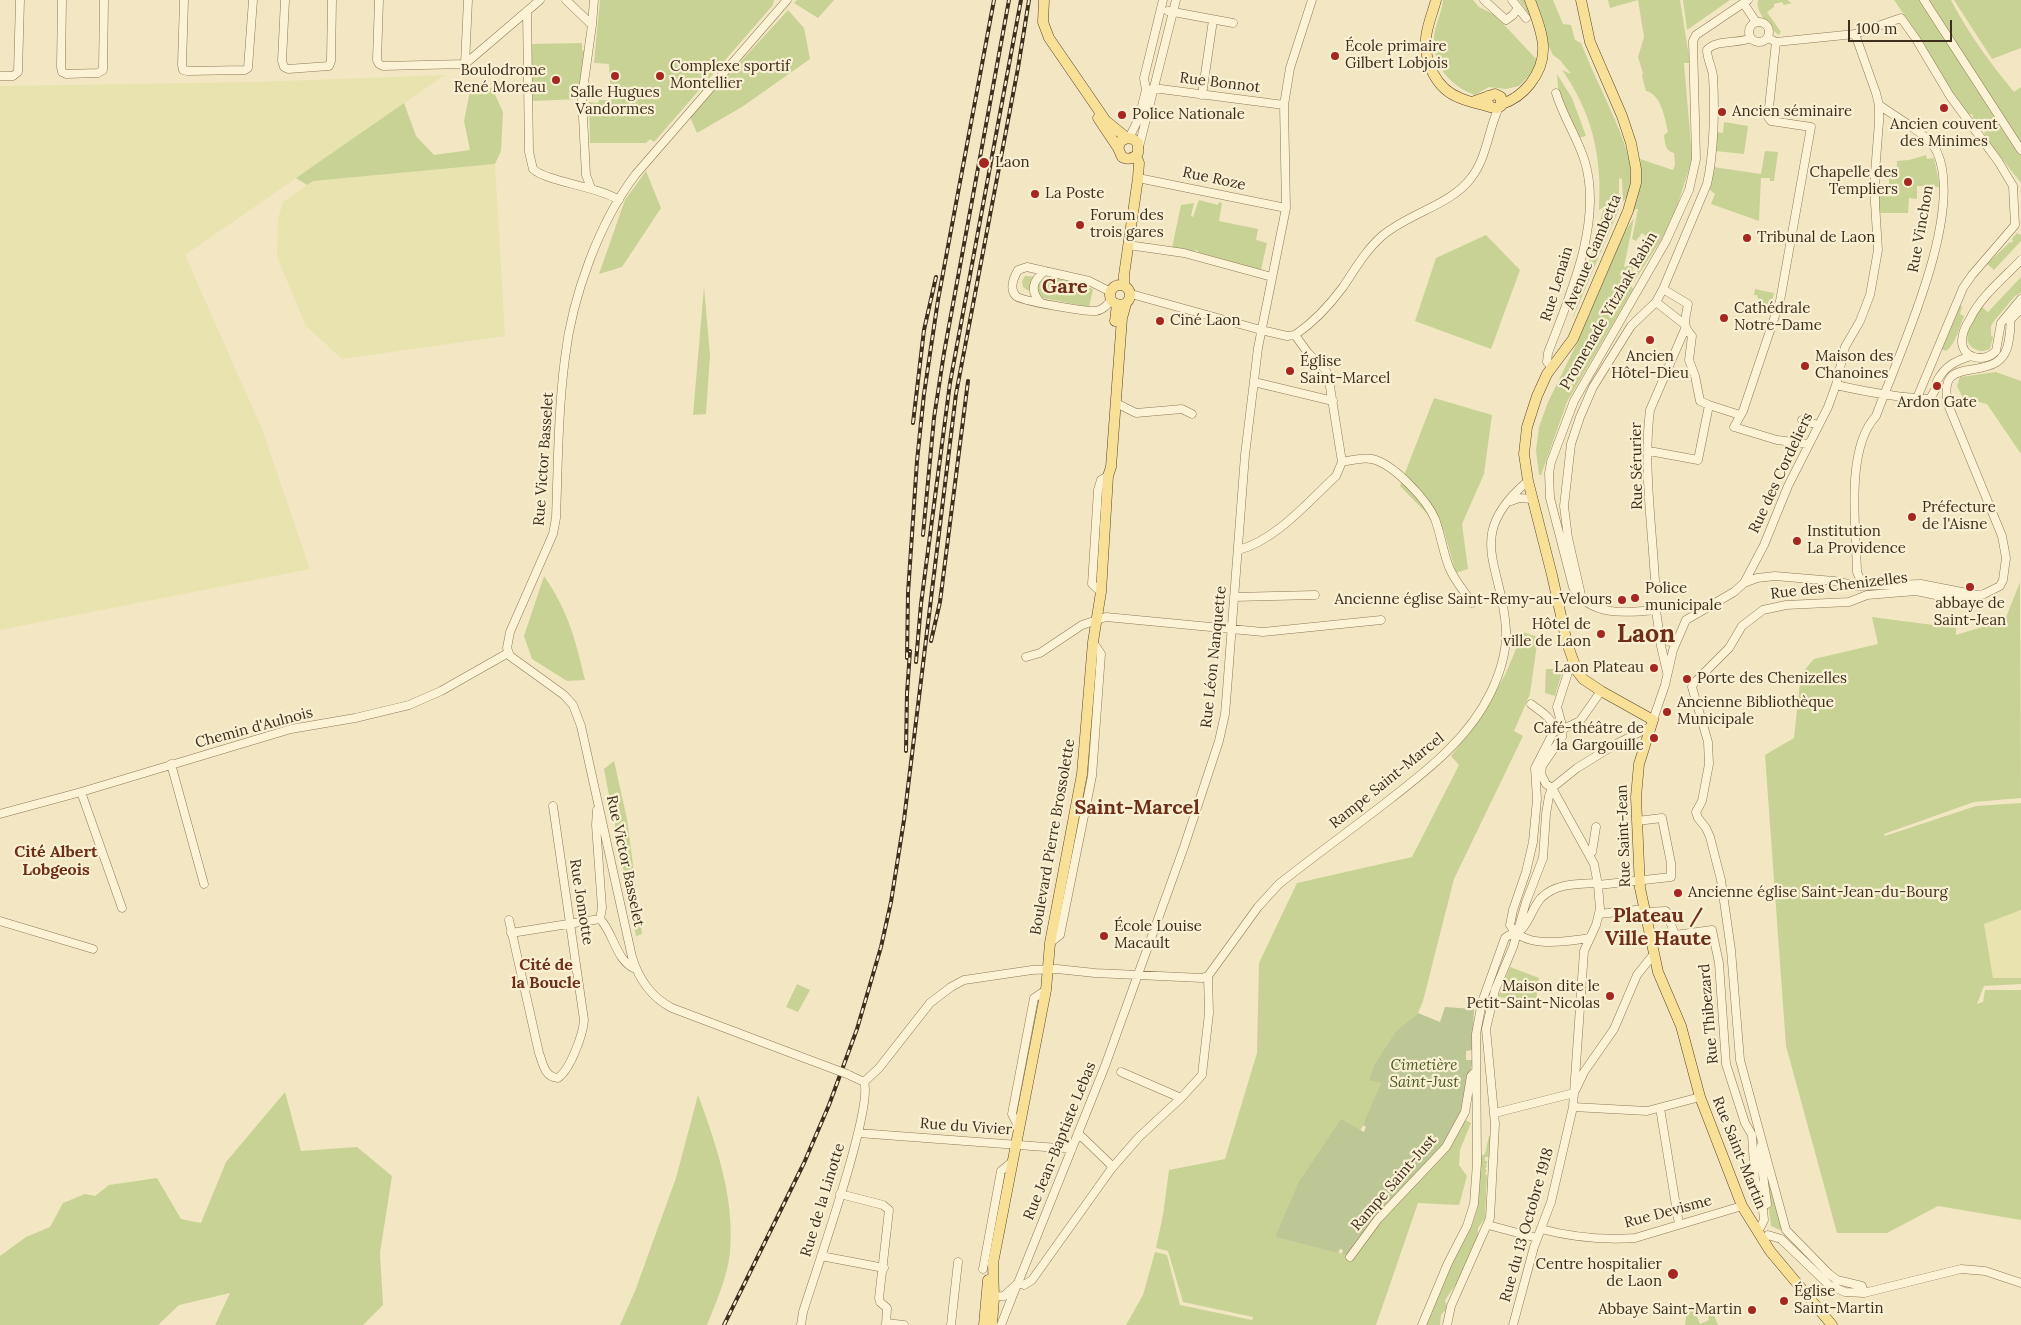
<!DOCTYPE html>
<meta charset="utf-8">
<style>
body{margin:0}
#map{position:relative;width:2021px;height:1325px;overflow:hidden;background:#f2e7c2;font-family:Lora,serif}
canvas{display:block}
.scale{position:absolute;left:1848px;top:20px;width:104px;height:22px;box-sizing:border-box;border:2px solid #3d2e1d;border-top:0;padding-left:6px;font-size:15px;line-height:18px;white-space:nowrap;color:#3d2e1d;-webkit-text-stroke:4px #f9f0d3;paint-order:stroke}
</style>
<div id="map">
<canvas width="2021" height="1325"></canvas>
<div class="scale">100 m</div>
</div>
<script>
const ctx = document.querySelector('canvas').getContext('2d');
ctx.lineJoin = 'round';
function fill(path, color) { ctx.fillStyle = color; ctx.fill(path, 'evenodd'); }
function trace(path, color, width, dash) { ctx.strokeStyle = color; ctx.lineWidth = width; ctx.lineCap = dash ? 'butt' : 'round'; ctx.setLineDash(dash || []); ctx.stroke(path); }
function label(font, color, halo, rows, align = 'center') {
  ctx.font = font + ' Lora,serif'; ctx.lineWidth = 4.5; ctx.setLineDash([]); ctx.textBaseline = 'middle'; ctx.strokeStyle = halo; ctx.fillStyle = color; for (const [text, x, y, turn = 0] of rows) {
    ctx.save(); ctx.translate(x, y); ctx.rotate((+turn || 0) * Math.PI / 180); ctx.textAlign = isNaN(turn) ? turn : align; if (halo) ctx.strokeText(text, 0, 0); ctx.fillText(text, 0, 0); ctx.restore();
  }
}
fill(new Path2D(`
 M445,75L185,255L262,429L310,569L0,630V86L256,82Z
 M495,164L505,336L342,359L306,326L277,257L278,219L283,202L313,181Z
 M2021,910V978H1993L1984,923Z`), '#e9e3af');
fill(new Path2D(`
 M600,0H774L773,5L654,142L650,139L646,143H590L589,102L598,103L599,100H611L609,64L594,63Z
 M797,0H834L818,18L794,3Z
 M1443,0H1473L1479,7L1495,15L1538,61L1533,71L1519,86L1506,89L1489,87L1475,95C1451,86 1433,67 1434,39C1434,26 1442,13 1443,0Z
 M1519,0H1553L1563,24L1571,25L1575,40L1581,43C1588,60 1595,77 1603,93C1614,119 1646,177 1623,202L1622,179L1619,178V209L1572,320L1604,207L1599,210C1599,198 1600,187 1599,175C1597,136 1584,101 1562,70L1571,74L1560,60L1553,55L1544,36Z
 M1608,0H1680L1690,63H1684L1692,157L1689,169L1674,216L1666,232L1633,283L1646,236L1642,233L1636,241L1632,239L1638,209H1636L1629,217C1638,195 1643,183 1640,159L1673,170L1675,165L1674,153C1665,151 1665,143 1664,135L1668,132C1665,118 1661,94 1646,91L1642,76L1643,73L1638,57L1644,37L1638,0L1610,8Z
 M1683,0H1730L1687,30Z
 M1758,0H1787L1792,3L1784,5L1782,2L1774,4V7L1767,12L1781,32L1778,35C1770,25 1755,13 1758,0Z
 M1894,0H1951C1968,33 1990,63 2014,92L2021,87V183L1984,136L1985,132L1971,120L1973,117L1972,114L1967,115L1962,109L1963,107L1952,93V90L1950,91L1948,85L1946,86L1921,39Z
 M1954,0H2021V48L1992,59Z
 M788,10L804,28L810,59L742,107L697,133L690,117Z
 M582,43V50L587,53L579,99L532,101L531,44Z
 M1557,74L1572,98L1586,136L1578,138L1559,99Z
 M492,88L503,112L501,151L495,164L313,181L307,185L296,178L404,103L416,136L434,155L470,150L464,121L470,91Z
 M1724,122L1748,126L1744,154L1715,151L1717,132L1723,133Z
 M1765,151L1778,152L1774,181H1770V178H1761L1759,221L1711,204L1715,194L1710,190L1713,167L1761,174Z
 M1926,155L1927,159L1934,158L1940,187L1917,186V199L1909,198L1908,213H1878V186H1889V176H1896L1897,161L1909,160Z
 M646,171L661,208L622,267L599,274L625,200Z
 M1199,200L1218,205L1219,202L1222,203L1219,221L1258,229L1256,240L1267,243L1261,270L1200,253L1196,250L1193,252L1172,248L1181,205L1194,203L1191,216L1193,217Z
 M1634,218L1624,267H1625L1635,261L1630,283L1633,289L1567,402L1541,475H1539L1536,450L1539,427L1548,402L1578,341L1625,231Z
 M2017,233L2021,235V241L1994,270L1987,264L2010,242L2011,243L2013,241L2012,239Z
 M1486,235L1520,270L1491,349L1415,321L1436,258Z
 M1025,276L1056,278L1093,289L1089,307L1043,298L1038,296L1036,291L1027,290L1023,287L1022,281Z
 M2021,277V293L2015,296L1994,321L1991,326V335L1993,337L1990,349C1985,351 1980,352 1975,349C1957,340 1975,317 1982,307L1988,312Z
 M704,287L710,355L706,414L693,415Z
 M1755,289L1774,293L1769,313L1760,311L1757,308L1758,304L1761,303L1759,302L1757,295H1754Z
 M1958,304L1962,307L1960,314L1964,316C1959,327 1956,344 1946,351L1941,349L1943,342L1945,343L1947,332L1949,333L1948,331L1956,314Z
 M1996,372L2021,381V454L1987,404L1963,398L1957,386L1960,377Z
 M1434,398L1492,415L1484,474L1462,524L1468,569L1456,573L1444,531L1400,486Z
 M544,576C568,611 575,638 585,680L567,681L532,659L524,636Z
 M2020,582L2021,798L1974,802L1884,834L1885,836L1976,806L2021,803V910L1984,924L1993,978H2021V984L1984,986L1977,1004L1983,1002L1985,990H2021V1220L1938,1206L1887,1233H1837L1786,1046L1765,755L1794,738L1801,674L1814,659L1878,644L1872,617L1956,628V635L2005,620Z
 M1523,632L1538,637L1530,694L1514,731L1523,736L1454,879L1423,1001L1418,1013L1397,1030L1381,1083L1372,1108L1360,1131L1341,1120L1275,1237L1352,1256L1465,1120L1471,1123L1460,1150L1459,1165L1467,1176L1459,1205L1418,1203L1376,1325H1126L1143,1295L1155,1252L1167,1255L1180,1305L1252,1320L1253,1317L1183,1302L1168,1251L1156,1248L1163,1215L1169,1170L1225,1159L1257,1053L1259,963L1297,883L1412,857L1459,765L1451,756L1480,719L1506,673Z
 M1546,669H1563L1555,696L1545,693Z
 M614,761L627,819L642,934L636,936L604,769Z
 M1510,967L1539,978L1536,1001L1498,997Z
 M797,984L810,990L798,1012L786,1007Z
 M285,1092L301,1151L357,1147L392,1176L380,1253L383,1305L363,1325H215L230,1293L179,1305L158,1325H0V1256L26,1237L50,1227L63,1203L85,1194L95,1196L109,1185L157,1178L181,1219L201,1223L226,1162Z
 M698,1095C716,1144 735,1198 730,1252C728,1275 716,1303 707,1325H620L635,1291L676,1178Z
 M1489,1136H1492L1489,1157H1485V1161H1487V1164H1485L1487,1166L1485,1169L1487,1170L1485,1174L1487,1175L1485,1218L1478,1228V1236L1471,1257L1467,1261L1459,1280L1445,1300L1447,1308L1441,1315L1440,1325H1426L1444,1278L1471,1228L1477,1210L1480,1156L1485,1154Z
 M1762,1157H1764L1782,1231L1771,1226Z
 M1698,1305L1700,1313L1696,1314L1700,1324L1709,1320L1708,1315L1713,1313L1718,1325H1685L1687,1310Z`), '#c8d295');
fill(new Path2D(`
 M1445,1007L1474,1009L1472,1050L1466,1051V1060H1472V1063L1462,1114L1446,1144L1349,1255L1342,1254L1343,1250L1340,1249L1338,1253L1275,1237L1299,1182L1341,1119L1364,1132L1366,1127L1363,1125L1381,1083L1369,1080L1375,1064L1397,1030L1418,1013L1440,1022Z`), '#bdc695');
const minor = new Path2D(`
 M62,0L61,67L62,72L66,74L98,73L103,70L104,0
 M184,0L182,65L183,70L187,71L245,70L248,68L253,0
 M285,0L282,61L284,67L288,69L329,66L331,61L332,0
 M379,0L377,60L379,64L383,66L465,64
 M566,0L592,25L582,97L586,175L591,188
 M787,0L636,174C599,222 572,297 565,358C558,411 558,465 556,518L553,534L510,632L507,648L510,656L564,695L573,705L581,726L632,957C639,980 651,997 672,1008L799,1056
 M1484,0L1506,20L1513,15L1518,8
 M1512,0L1526,18
 M1924,0L2021,150
 M1744,4L1756,22
 M527,11L529,152L533,169C547,182 597,186 619,200
 M1168,11L1233,23
 M1749 32a10 10 0 1 1 20 0a10 10 0 1 1-20 0Z
 M592,25L594,0
 M1855,34L1876,93L1879,105C1894,116 1930,135 1937,152C1965,214 1899,353 1876,416C1845,449 1856,528 1857,572L1863,586
 M1768,38L1776,42L1855,34L1901,18L1916,39L1950,96L1998,161L2013,186L2015,225L1972,275L1963,288L1917,398
 M1776,42L1768,117L1771,121L1811,127L1780,301L1743,411L1734,427L1777,440L1809,444
 M465,64L540,0
 M465,64L468,0
 M0,76H13L18,72L20,0
 M1153,88L1284,105
 M1202,95L1213,20
 M1129,138L1139,118L1146,90L1144,78L1163,0
 M1139,147L1176,0
 M1138,178L1286,208
 M1128,245L1184,253L1272,277
 M2021,260C2004,278 1981,296 1970,319C1966,325 1962,333 1962,341C1962,359 1985,363 1996,351L2001,323L2021,299
 M1663,289L1707,184C1714,154 1715,108 1713,76C1712,67 1707,59 1707,50C1716,39 1739,44 1751,38
 M1111,292L1089,281L1027,267L1018,270C1014,277 1009,289 1016,296C1021,301 1087,312 1096,311C1103,310 1107,305 1111,300
 M1131,294L1261,330L1287,336L1295,335
 M1656,302L1684,324
 M1041,303C1029,291 1033,280 1045,271
 M2010,320L2021,309
 M1295,335C1314,322 1329,306 1343,287C1355,269 1366,250 1382,236C1409,213 1451,205 1471,178C1487,158 1488,130 1499,107
 M1551,367L1547,362L1548,353C1569,297 1603,223 1585,162C1578,138 1563,117 1556,93
 M1937,381C1945,366 1955,361 1971,356
 M1254,382L1333,401
 M1836,385C1867,392 1898,398 1930,399L1935,390
 M1116,403L1136,413L1182,409L1192,414
 M1709,405L1740,415
 M1802,420L1818,425
 M1342,462C1352,460 1363,457 1372,459C1394,464 1427,500 1435,519C1441,535 1443,552 1449,567C1454,580 1464,591 1472,603
 M1511,501L1519,498L1532,499
 M1238,550C1275,541 1308,502 1336,476L1342,462L1328,374L1323,367L1308,353L1295,335
 M1655,581C1652,525 1643,466 1650,410L1685,329
 M1744,583L1764,545L1788,486L1828,407L1836,385L1845,347L1860,321L1870,295L1878,250L1875,203V173L1879,122V105
 M1101,592L1092,584L1098,490L1101,480L1108,476
 M1581,595L1568,538L1564,506L1571,444L1580,417L1593,387L1631,326L1656,302L1663,289L1688,304C1686,318 1681,324 1692,336L1689,360L1695,376L1700,401L1709,405L1698,460L1649,451
 M1234,597L1315,595
 M1659,631L1668,641L1676,643
 M1026,657L1040,653L1082,625L1106,617L1263,632L1381,620
 M1667,672L1661,646L1656,610C1627,613 1590,617 1573,587L1550,498L1549,473L1551,462L1574,401L1666,241L1689,190L1696,159L1693,41L1696,35L1748,0
 M1531,704C1541,712 1555,718 1553,733L1535,768L1537,799L1533,842L1526,872L1513,910L1510,925C1523,950 1568,941 1590,938
 M1653,720L1665,685L1673,650L1686,620L1734,592L1744,583L1757,578L1775,576L1834,581L1858,586L1921,584L1977,595
 M1563,729L1580,721L1601,691
 M171,764L204,884
 M81,792L122,908
 M597,810L596,825L602,908L600,919C614,933 616,962 636,969
 M0,814L81,792L291,729L355,718L409,705L441,691L508,653
 M1589,855L1592,852L1596,827
 M1598,885L1671,877V863L1662,818L1637,821
 M1645,912L1666,911L1675,935L1712,930L1719,963L1726,1064L1745,1123L1752,1135L1755,1180L1762,1200L1764,1220L1758,1232
 M1599,914L1645,909
 M509,920L539,1053C543,1063 544,1077 558,1078C570,1070 583,1035 584,1020L553,806
 M0,921L93,949
 M511,933L600,919
 M1050,943L1060,935L1092,776L1101,654L1093,642
 M1121,1072L1181,1098
 M847,1074L864,1082
 M864,1082L879,1068L930,1003L951,987L964,980L1032,970L1057,969L1095,973L1202,978L1208,976L1258,907L1279,884C1313,857 1349,831 1384,804C1425,772 1468,740 1491,692C1500,673 1507,652 1506,630C1503,565 1463,536 1528,481
 M1576,1089L1584,1072L1614,1029L1637,975L1653,955
 M1573,1107L1647,1111L1700,1097
 M1660,1108L1679,1224
 M1495,1113L1574,1093
 M1019,1128L1012,1114L1034,998L1046,990
 M858,1133L1072,1149
 M1078,1133L1110,1164L1112,1168
 M1761,1146V1160L1767,1204
 M840,1194L883,1205L889,1210L879,1298L880,1302L887,1308L886,1325
 M1488,1225L1537,1238
 M1541,1229C1571,1237 1604,1240 1635,1238L1742,1206
 M1763,1241L1768,1235L1781,1239L1829,1285L1845,1292L1864,1293L1961,1269L1985,1271L2021,1283
 M821,1256L884,1268
 M1350,1257L1378,1219L1446,1147L1465,1112L1471,1076L1475,1072
 M983,1269L1001,1171L1013,1161
 M1018,1283L1024,1285L1032,1280L1112,1168L1139,1137L1181,1098L1202,1075L1209,1013L1208,976
 M1864,1293L1862,1286L1837,1280L1829,1274L1786,1230L1740,1060L1731,950L1721,880L1710,837L1706,828L1698,818L1696,812L1702,801L1709,764L1708,742L1692,687L1694,683L1729,648L1742,626L1763,610L1786,605L1849,602L1867,595L1916,591L1960,600L1984,594L2000,586L2003,580L2006,558L2002,536L1949,407C1932,345 2003,392 2009,339C2010,333 2011,326 2010,320
 M989,1297L1004,1296L1018,1283L1105,1066L1184,847L1219,741L1225,714L1227,690L1245,455L1258,348L1286,208L1284,105L1290,68L1312,0
 M886,1323L904,1325
 M801,1325L803,1312C814,1276 874,1107 864,1082
 M951,1325L958,1262
 M1001,1325L1016,1287
 M1422,1325L1448,1263L1467,1226L1474,1204L1477,1163L1476,1034L1482,1002L1505,938C1510,933 1517,934 1522,929C1530,920 1533,907 1541,898C1556,883 1578,884 1598,883
 M1447,1325L1451,1306L1490,1218L1495,1124L1486,1029L1495,990L1513,947L1526,902L1543,858L1546,814L1549,796L1552,788L1577,768L1616,744L1650,727
 M1513,1325L1534,1247L1551,1202L1573,1107L1584,951L1596,925L1600,909L1598,885L1594,864L1552,788L1546,784L1541,774L1542,766L1562,737L1563,729L1557,707L1572,660`);
const major = new Path2D(`
 M1044,0L1043,22L1049,38L1106,121L1127,138L1133,139L1138,143V153C1134,159 1128,160 1122,157L1118,148L1121,141L1127,138
 M1436,0C1433,12 1427,25 1426,38C1424,62 1436,89 1460,98C1469,102 1480,104 1490,107
 M1581,0L1590,42L1622,116L1631,143L1636,169V183L1628,211L1573,339L1547,374L1537,396L1527,427L1524,454L1528,481L1552,575L1567,643L1577,671L1583,679L1601,691L1653,720L1639,764L1636,797L1640,888L1658,972L1681,1026L1700,1097L1742,1206L1770,1251L1832,1325
 M1472,102L1495,94L1501,97V106L1497,108L1490,107L1487,101L1488,96
 M1502,104C1514,100 1522,94 1530,84C1553,55 1541,31 1530,0
 M1098,118L1118,148
 M1110 295a10 10 0 1 1 20 0a10 10 0 1 1-20 0Z
 M1124,285V275L1138,178L1139,163L1136,156
 M1115,321L1117,304
 M984,1325L988,1280
 M992,1325L994,1298L993,1263L1046,990L1050,943L1082,774L1093,642L1101,592L1108,476L1111,467L1122,318L1126,304`);
trace(minor, '#8f7857', 9);
trace(major, '#5c452c', 11);
trace(minor, '#fcf3d7', 8);
trace(major, '#f9e097', 10);
const rail = new Path2D(`
 M913,423L924,330L936,277
 M923,535L934,418L944,353L1009,0
 M931,641L940,602L968,381
 M907,658L908,593L917,461L924,394L938,300L994,0
 M916,662L921,604L950,383L1021,0
 M906,751L907,693L910,651
 M724,1325L804,1163L829,1105L857,1029L881,947L891,902L904,820L956,394L1018,68L1029,0`);
trace(rail, '#3d2e1d', 4);
trace(rail, '#f9f0d3', 2, [5.5]);
const minorBridge = new Path2D(`
 M799,1056L847,1074`);
trace(minorBridge, '#8f7857', 9, []);
trace(minorBridge, '#fcf3d7', 8);
for (const [x, y, r, color] of [
 [1335,56,5,"#a42721"],
 [615,76,5,"#a42721"],
 [660,76,5,"#a42721"],
 [556,80,5,"#a42721"],
 [1944,108,5,"#a42721"],
 [1722,112,5,"#a42721"],
 [1122,115,5,"#a42721"],
 [984,163,6,"#a42721"],
 [1908,182,5,"#a42721"],
 [1035,194,5,"#a42721"],
 [1080,225,5,"#a42721"],
 [1747,238,5,"#a42721"],
 [1724,318,5,"#a42721"],
 [1160,321,5,"#a42721"],
 [1650,340,5,"#a42721"],
 [1805,366,5,"#a42721"],
 [1290,371,5,"#a42721"],
 [1937,386,5,"#a42721"],
 [1912,517,5,"#a42721"],
 [1797,541,5,"#a42721"],
 [1970,587,5,"#a42721"],
 [1635,598,5,"#a42721"],
 [1622,600,5,"#a42721"],
 [1601,634,5,"#a42721"],
 [1654,668,5,"#a42721"],
 [1687,679,5,"#a42721"],
 [1667,712,5,"#a42721"],
 [1654,738,5,"#a42721"],
 [1678,893,5,"#a42721"],
 [1104,936,5,"#a42721"],
 [1610,996,5,"#a42721"],
 [1673,1274,6,"#a42721"],
 [1784,1301,5,"#a42721"],
 [1752,1310,5,"#a42721"]
]) { const dot = new Path2D(); dot.arc(x, y, r, 0, 2 * Math.PI); ctx.fillStyle = color; ctx.fill(dot); trace(dot, '#f9f0d3', 2); }
label('15px', '#3d2e1d', '#f9f0d3', [
 ["École primaire",1345,47],
 ["Gilbert Lobjois",1345,64],
 ["Complexe sportif",670,67],
 ["Montellier",670,84],
 ["Boulodrome",546,71,"right"],
 ["René Moreau",546,88,"right"],
 ["Salle Hugues",615,93,"center"],
 ["Vandormes",615,110,"center"],
 ["Ancien séminaire",1732,112],
 ["Police Nationale",1132,115],
 ["Ancien couvent",1944,125,"center"],
 ["des Minimes",1944,142,"center"],
 ["Laon",995,163],
 ["Chapelle des",1898,173,"right"],
 ["Templiers",1898,190,"right"],
 ["La Poste",1045,194],
 ["Forum des",1090,216],
 ["trois gares",1090,233],
 ["Tribunal de Laon",1757,238],
 ["Cathédrale",1734,309],
 ["Notre-Dame",1734,326],
 ["Ciné Laon",1170,321],
 ["Ancien",1650,357,"center"],
 ["Hôtel-Dieu",1650,374,"center"],
 ["Maison des",1815,357],
 ["Chanoines",1815,374],
 ["Église",1300,362],
 ["Saint-Marcel",1300,379],
 ["Ardon Gate",1937,403,"center"],
 ["Préfecture",1922,508],
 ["de l'Aisne",1922,525],
 ["Institution",1807,532],
 ["La Providence",1807,549],
 ["Police",1645,589],
 ["municipale",1645,606],
 ["Ancienne église Saint-Remy-au-Velours",1612,600,"right"],
 ["abbaye de",1970,604,"center"],
 ["Saint-Jean",1970,621,"center"],
 ["Hôtel de",1591,625,"right"],
 ["ville de Laon",1591,642,"right"],
 ["Laon Plateau",1644,668,"right"],
 ["Porte des Chenizelles",1697,679],
 ["Ancienne Bibliothèque",1677,703],
 ["Municipale",1677,720],
 ["Café-théâtre de",1644,729,"right"],
 ["la Gargouille",1644,746,"right"],
 ["Ancienne église Saint-Jean-du-Bourg",1688,893],
 ["École Louise",1114,927],
 ["Macault",1114,944],
 ["Maison dite le",1600,987,"right"],
 ["Petit-Saint-Nicolas",1600,1004,"right"],
 ["Centre hospitalier",1662,1265,"right"],
 ["de Laon",1662,1282,"right"],
 ["Église",1794,1292],
 ["Saint-Martin",1794,1309],
 ["Abbaye Saint-Martin",1742,1310,"right"]
], 'left');
label('15px', '#3d2e1d', '#f9f0d3', [
 ["Rue Bonnot",1220,83,7],
 ["Rue Roze",1214,179,12],
 ["Rue Vinchon",1921,229,-80],
 ["Avenue Gambetta",1593,252,-67],
 ["Rue Lenain",1557,284,-73],
 ["Promenade Yitzhak Rabin",1609,311,-60],
 ["Rue Victor Basselet",544,459,-86],
 ["Rue Sérurier",1637,466,-91],
 ["Rue des Cordeliers",1781,473,-65],
 ["Rue des Chenizelles",1839,586,-7],
 ["Rue Léon Nanquette",1214,657,-84],
 ["Chemin d'Aulnois",254,728,-15],
 ["Rampe Saint-Marcel",1387,781,-39],
 ["Rue Saint-Jean",1624,836,-92],
 ["Boulevard Pierre Brossolette",1053,837,-80],
 ["Rue Victor Basselet",625,861,78],
 ["Rue Jomotte",581,902,81],
 ["Rue Thibezard",1709,1014,-95],
 ["Rue du Vivier",966,1127,4],
 ["Rue Jean-Baptiste Lebas",1060,1141,-68],
 ["Rue Saint-Martin",1739,1153,68],
 ["Rampe Saint-Just",1394,1183,-49],
 ["Rue de la Linotte",823,1200,-73],
 ["Rue Devisme",1668,1212,-15],
 ["Rue du 13 Octobre 1918",1527,1225,-74]
]);
label('italic 15px', '#4a5b21', '#f9f0d3', [
 ["Cimetière",1424,1066],
 ["Saint-Just",1424,1083]
]);
label('bold 16px', '#6e2e18', '#f9f0d3', [
 ["Cité Albert",56,852],
 ["Lobgeois",56,870],
 ["Cité de",546,965],
 ["la Boucle",546,983]
]);
label('bold 20px', '#6e2e18', '#f9f0d3', [
 ["Gare",1065,287],
 ["Saint-Marcel",1137,808],
 ["Plateau /",1658,916],
 ["Ville Haute",1658,939]
]);
label('bold 25px', '#6e2e18', '#f9f0d3', [
 ["Laon",1646,635]
]);
</script>
